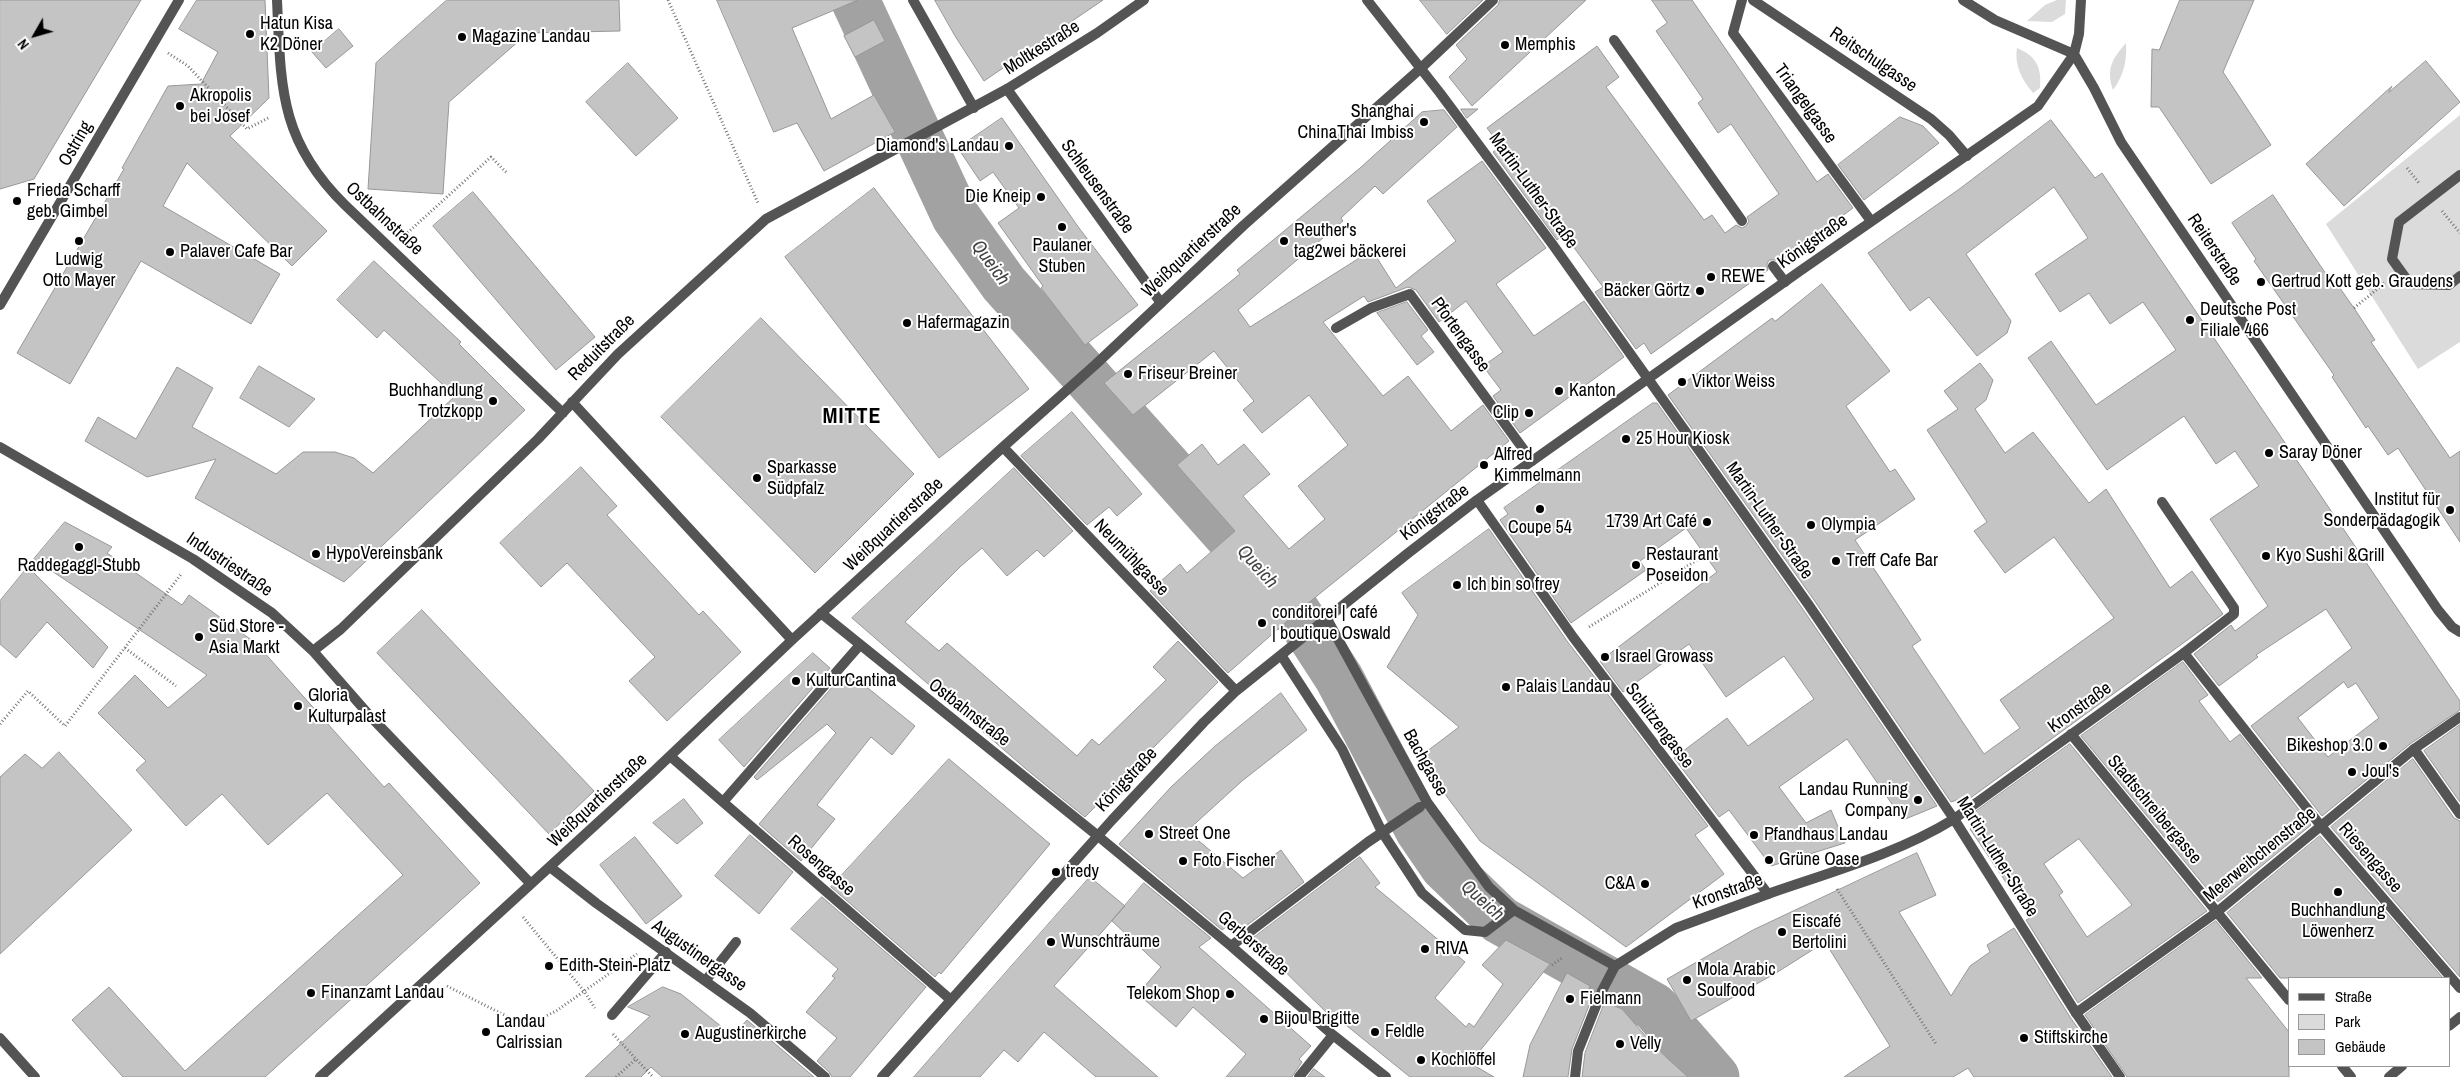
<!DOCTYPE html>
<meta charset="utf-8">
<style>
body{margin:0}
#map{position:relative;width:2460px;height:1077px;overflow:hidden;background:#fff;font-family:"Archivo Narrow",sans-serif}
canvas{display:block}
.legend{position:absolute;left:2288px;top:977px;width:162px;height:90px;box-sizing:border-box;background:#fff;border:1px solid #999;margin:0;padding:6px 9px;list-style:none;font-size:15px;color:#000}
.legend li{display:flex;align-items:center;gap:10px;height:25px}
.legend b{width:25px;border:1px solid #999}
.north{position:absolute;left:10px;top:10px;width:50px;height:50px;-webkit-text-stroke:4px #fff;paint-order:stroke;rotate:232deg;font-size:14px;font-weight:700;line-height:20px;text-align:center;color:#000}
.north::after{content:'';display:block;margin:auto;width:18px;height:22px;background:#000;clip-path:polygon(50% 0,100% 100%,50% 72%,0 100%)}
</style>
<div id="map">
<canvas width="2460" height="1077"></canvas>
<ul class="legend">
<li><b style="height:6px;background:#545454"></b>Straße</li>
<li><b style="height:14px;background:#dbdbdb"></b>Park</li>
<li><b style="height:14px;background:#c4c4c4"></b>Gebäude</li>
</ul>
<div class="north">N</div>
</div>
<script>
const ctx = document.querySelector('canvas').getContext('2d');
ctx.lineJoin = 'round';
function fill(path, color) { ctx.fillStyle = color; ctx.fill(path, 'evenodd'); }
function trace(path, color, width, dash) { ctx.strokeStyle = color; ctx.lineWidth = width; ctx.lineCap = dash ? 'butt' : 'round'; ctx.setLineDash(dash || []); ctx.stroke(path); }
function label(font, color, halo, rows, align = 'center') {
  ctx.font = font + ' "Archivo Narrow",sans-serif'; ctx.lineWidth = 4; ctx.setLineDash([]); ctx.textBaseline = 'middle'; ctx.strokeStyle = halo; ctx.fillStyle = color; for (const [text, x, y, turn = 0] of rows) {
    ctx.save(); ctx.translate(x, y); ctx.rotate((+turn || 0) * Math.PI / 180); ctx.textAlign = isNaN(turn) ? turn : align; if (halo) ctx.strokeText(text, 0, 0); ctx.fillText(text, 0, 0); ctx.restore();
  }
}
fill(new Path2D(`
 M2057,0H2066L2065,14L2052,22L2027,21L2045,5Z
 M2126,43C2127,61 2124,75 2113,90C2106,69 2112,59 2126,43Z
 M2017,48C2036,56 2042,67 2040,88L2033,93C2022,80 2014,65 2017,48Z
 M2460,115V342L2418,369L2326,224Z`), '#dbdbdb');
trace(new Path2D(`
 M855,0L956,217L1004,284L1295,610L1339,678L1420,831L1444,866L1500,920L1654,1007L1715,1077`), '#a2a2a2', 49);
const building = new Path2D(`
 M0,0H141L34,179L0,189Z
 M197,0H265L269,98L230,136L327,231L292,266L187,163L163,206L280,274L251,324L141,261L70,384L17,353L124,169L122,168L168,86L201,84L218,52L179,29Z
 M447,0H619L620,31L528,33L449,102L443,194L368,189L376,63Z
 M717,0H858L792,28L831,119L874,95L895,132L824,171L797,123L774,132Z
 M935,0H1103L984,81L955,36Z
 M1420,0H1483L1447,34Z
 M1500,0H1586L1472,106L1449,77L1467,59L1456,45L1498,5Z
 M1652,0H1692L1817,182L1828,174L1853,208L1779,262L1775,260H1769L1767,264L1768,270L1651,354L1644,343L1636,349L1595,292L1603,287L1564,234L1557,240L1493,152L1501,147L1487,128L1597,46L1619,77L1606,87L1704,220L1712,215L1725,233L1736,225L1742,228L1746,226L1749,221L1747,217L1779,194L1731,124L1718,133L1698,103L1703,99L1656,31L1667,23Z
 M2180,0H2254L2223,72L2271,145L2211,184L2159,107H2151L2152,49L2159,50Z
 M874,20L885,41L855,57L844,36Z
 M339,29L353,46L326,68L312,52Z
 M2426,61L2460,102L2344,206L2306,164L2392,86L2389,92Z
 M628,63L678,118L636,156L586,102Z
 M1461,109H1478L1467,118Z
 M1444,110L1457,127L1383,194L1375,186L1341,218L1343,221L1238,310L1250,327L1372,250L1396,288L1456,241L1427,201L1482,161L1546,248L1496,284L1534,336L1584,301L1624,357L1520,433L1493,396L1501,390L1483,366L1503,352L1466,301L1439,322L1416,290L1408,287L1368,302L1364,296L1323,322L1383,396L1408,376L1451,431L1483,405L1509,441L1302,608L1228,673L1150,591L1180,564L1187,573L1235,531L1177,465L1202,444L1218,465L1244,444L1270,474L1243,496L1289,549L1325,519L1298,486L1348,445L1309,395L1262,433L1243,410L1254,401L1214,351L1133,415L1104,383L1240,274L1237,270L1360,168L1422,112Z
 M1900,117L1923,126L1939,143L1864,200L1838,165Z
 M1002,118L1079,228L1138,305L1085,345L1041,288L1043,286L998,223L1019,208L993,172L980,181L958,148Z
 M2051,120L2095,178L2102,173L2460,701V710L2410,744L2322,816L2251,726L2352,648L2326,609L2256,655L2258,657L2219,686L2194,654L2231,625L2235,631L2268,606L2210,519L2259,486L2235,451L2216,464L2184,416L2107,470L2028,358L2051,341L2096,405L2176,350L2143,302L2110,324L2089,293L2060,312L2035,274L2088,238L2054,187L1966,254L2011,321L2007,333L1977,356L1929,297L1910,311L1868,253L1958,190ZM2344,682L2348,688L2356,683L2379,718L2328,757L2298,718Z
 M874,188L1029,389L939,458L785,257Z
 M473,192L595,337L556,370L433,226Z
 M2273,195L2334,286L2337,284L2354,308L2375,340L2371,342L2450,458L2460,451V542L2398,448L2388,455L2368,426L2366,428L2332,377L2334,375L2254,261L2256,259L2232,223Z
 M374,261L461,342L459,344L525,410L344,582L195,498L216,459L147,477L85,441L98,417L136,439L177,367L213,388L192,427L276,474L303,452H335L354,458L373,473L455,396L384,330L377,338L337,300Z
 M1822,284L1890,371L1846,406L1890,472L1895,469L1915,499L1855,540L1921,640L1912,646L1984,754L2020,728L2000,700L2114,618L2054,537L2005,573L1974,531L1987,522L1927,430L1958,409L1944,391L1980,363L1993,380L1986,400L1975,409L2005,453L2033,432L2089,503L2106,489L2170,588L2192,571L2223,614L1969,799L1968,796L1951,802L1814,600L1668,395L1772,318L1775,321Z
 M1407,302L1428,330L1421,336L1434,352L1417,365L1377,313Z
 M761,318L914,474L815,573L661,417Z
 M259,366L315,399L289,427L240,398Z
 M1653,403H1657L1802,608L1937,806L1903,820L1847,739L1779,787L1806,823L1831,810L1845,843L1771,866L1729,810L1719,817L1674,758L1727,718L1748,746L1814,699L1784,656L1726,697L1689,644L1623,692L1600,661L1717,572L1686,528L1640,561L1646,570L1571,623L1500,520L1508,514L1504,508Z
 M1072,412L1142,494L1117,516L1109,507L1087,525L1021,456Z
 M581,467L617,506L607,515L699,615L703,611L741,652L667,721L629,681L655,657L567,563L541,587L500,543Z
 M1014,468L1073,531L1044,557L1037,550L1007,576L982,548L961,566L905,622L939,651L947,643L1077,756L1092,739L1099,745L1166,680L1153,667L1178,641L1218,682L1085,817L1026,769L852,618Z
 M65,522L112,547L107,553L182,605L189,595L264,649L262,650L384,787L389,783L480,883L265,1077H123L72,1020L109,987L185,1071L403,875L327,793L268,845L222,794L186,826L136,770L146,761L98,713L135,675L168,708L207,675L34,559Z
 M1489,529L1567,641L1708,826L1695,835L1724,874L1626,947L1480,841L1418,758L1459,727L1387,667L1418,615L1402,593Z
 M28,567L108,647L93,668L47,622L16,658L0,644V601Z
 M422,610L594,791L549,834L377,653Z
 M813,653L830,668L744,767L719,740Z
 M2183,662L2208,695L2199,701L2230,742L2240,734L2311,825L2218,902L2081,736Z
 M848,672L915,726L892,755L871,737L817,805L835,819L801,861L759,824L836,733L827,724L757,780L754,777L841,677L843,679Z
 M1281,693L1307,730L1242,781L1187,831L1243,878L1281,850L1304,882L1242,929L1234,921L1222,930L1119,844L1171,787L1214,747Z
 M2460,725V802L2424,751Z
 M2070,744L2207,911L2078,1003L2026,920L2030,918L1970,829L1980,824L1975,812ZM2079,839L2132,905L2087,937L2059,895L2063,892L2044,864Z
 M59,752L132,830L0,954V777L25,754L42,768Z
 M949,759L1050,844L941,974L939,972L935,977L831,887Z
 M2413,759L2454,818L2460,821V977L2331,827Z
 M684,799L703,823L677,844L653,823Z
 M750,835L793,872L759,914L715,876Z
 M2320,836L2443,978H2280L2227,913Z
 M635,837L682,896L646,924L600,865Z
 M1917,853L1936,895L1899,912L1951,996L1970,966L1990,952L1987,945L2014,928L2070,1017L2112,1077H1974L1968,1068L1953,1077H1844L1890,1046L1825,942L1776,973L1691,1021L1667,979L1753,930Z
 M1360,857L1380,883L1375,887L1465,962L1435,998L1466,1027L1469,1023L1474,1027L1503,984L1482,965L1506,940L1550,964L1470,1063L1494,1077H1410L1336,1017L1334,1020L1252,939Z
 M1090,877L1125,906L1054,986L1158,1077H1096L1044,1032L1018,1062L1004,1050L980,1077H914Z
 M1144,883L1211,938L1199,947L1311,1046L1299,1059L1302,1062L1292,1077H1226L1246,1054L1193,1007L1176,1027L1138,994L1161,967L1112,921Z
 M822,897L926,987L850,1077H832L829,1072L817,1061L837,1038L806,1012L835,978L832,976L838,969L791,929Z
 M2216,921L2262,978H2246L2289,1032V1077H2127L2085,1015Z
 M1567,973L1590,986L1586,996L1592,998L1572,1049L1568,1077H1523L1530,1045Z
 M663,987L681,994L733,1036L747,1020L814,1077H662L651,1067L641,1077H585L650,1016L628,1007Z
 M1605,1002L1622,1009L1655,1047L1688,1077H1582L1585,1053Z
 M1314,1069L1325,1077H1308Z`);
fill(building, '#c4c4c4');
trace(building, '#989898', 1);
trace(new Path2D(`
 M668,0L758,203
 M168,53L188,66L247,129L270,117
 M2407,168L2419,183
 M2442,211L2460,233
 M405,235L491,157L507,173
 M2354,308L2386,282
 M1589,627L1705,555
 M125,648L176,686
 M0,724L28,691L65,726L182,573
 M1837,889L1936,1044
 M523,917L584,991L595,1008
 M1552,965L1562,958
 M447,986L526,1026L556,1011L637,954
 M613,1034L636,1059
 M616,1077L636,1059L653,1077`), '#767676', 3, [1, 2.5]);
trace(new Path2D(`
 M1742,0L1733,33L1871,221
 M1614,40L1742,221
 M1773,266L1785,282
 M1336,328L1371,308L1410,294L1532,461
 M2162,502L2234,608V614L2184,653
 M706,980L736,942
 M612,1015L666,952`), '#545454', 10);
trace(new Path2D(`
 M1007,89L1161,303
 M1327,619L1427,802L1489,887L1514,910L1615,966
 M2071,734L2289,1000
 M2414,749L2460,814
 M1382,832L1422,893L1465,930L1485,932L1514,910
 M1098,836L1231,946L1333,1035L1386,1077
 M1231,946L1368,842L1420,807
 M2076,1013L2120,1077
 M2449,1026L2460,1017
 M2342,1066L2351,1077
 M1299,1077L1333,1035
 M1575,1077L1578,1051L1602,991L1615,966L1676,928L1768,894
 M2389,1077L2402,1066`), '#545454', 10);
trace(new Path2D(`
 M277,0C281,87 279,140 345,205L563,413
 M913,0L974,108
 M1367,0L1440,93L1553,245L1808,604L1954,819L2076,1013L2217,912L2414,749L2460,717
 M1753,0L1931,119L1949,135L1967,156
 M1963,0L1995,20L2074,54L2094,88L2121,142L2438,610L2452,627L2460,632
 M2460,175L2399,222L2392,259L2410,284L2449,285L2460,276
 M0,305L179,0
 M572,402L792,640
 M0,447L193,559L272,613L313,651L370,716L530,883
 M1003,447L1236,691
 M1477,500L1573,637L1768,894C1831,872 1897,854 1954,819L2184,653L2321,826L2460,988
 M821,613L1098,836
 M313,651L341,629L538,439L618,354L766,219L1007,89L1097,33L1144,0
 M1281,655L1342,749L1382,832
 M670,756L951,1000
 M723,802L859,646
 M550,867L596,903L750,1013L825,1077
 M0,1038L35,1077
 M320,1077L651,774L792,640L1003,447L1095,365L1244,225L1420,69L1493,0
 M882,1077L1112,820L1204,722L1236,691L1407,554L1477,500L1800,271L2038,106L2074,54L2079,34L2081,0`), '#545454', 10);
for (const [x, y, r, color] of [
 [250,34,5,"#000"],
 [462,37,5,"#000"],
 [1505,45,5,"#000"],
 [180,106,5,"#000"],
 [1424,122,5,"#000"],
 [1009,146,5,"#000"],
 [1041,197,5,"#000"],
 [17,201,5,"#000"],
 [1062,227,5,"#000"],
 [79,241,5,"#000"],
 [1284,241,5,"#000"],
 [170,252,5,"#000"],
 [1711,277,5,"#000"],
 [2261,282,5,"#000"],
 [1700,291,5,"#000"],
 [2190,320,5,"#000"],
 [907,323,5,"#000"],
 [1128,374,5,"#000"],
 [1682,382,5,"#000"],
 [1559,391,5,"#000"],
 [493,401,5,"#000"],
 [1529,413,5,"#000"],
 [1626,439,5,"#000"],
 [2269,453,5,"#000"],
 [1484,465,5,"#000"],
 [757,478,5,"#000"],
 [1540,509,5,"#000"],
 [2450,510,5,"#000"],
 [1707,522,5,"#000"],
 [1811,525,5,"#000"],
 [79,547,5,"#000"],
 [316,554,5,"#000"],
 [2266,556,5,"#000"],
 [1836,561,5,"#000"],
 [1636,565,5,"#000"],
 [1457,585,5,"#000"],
 [1262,623,5,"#000"],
 [199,637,5,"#000"],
 [1605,657,5,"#000"],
 [796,681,5,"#000"],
 [1506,687,5,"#000"],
 [298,706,5,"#000"],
 [2383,746,5,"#000"],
 [2352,772,5,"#000"],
 [1918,800,5,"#000"],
 [1149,834,5,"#000"],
 [1754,835,5,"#000"],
 [1769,860,5,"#000"],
 [1183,861,5,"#000"],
 [1056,872,5,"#000"],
 [1645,884,5,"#000"],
 [2338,892,5,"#000"],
 [1782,932,5,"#000"],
 [1051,942,5,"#000"],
 [1425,949,5,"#000"],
 [549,966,5,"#000"],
 [1687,980,5,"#000"],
 [311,993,5,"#000"],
 [1230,994,5,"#000"],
 [1570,999,5,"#000"],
 [1264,1019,5,"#000"],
 [486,1032,5,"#000"],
 [1375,1032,5,"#000"],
 [685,1034,5,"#000"],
 [2024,1038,5,"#000"],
 [1620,1044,5,"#000"],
 [1421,1060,5,"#000"]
]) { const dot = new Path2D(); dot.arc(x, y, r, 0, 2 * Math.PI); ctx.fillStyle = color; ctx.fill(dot); trace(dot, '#fff', 2); }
label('18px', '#000', '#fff', [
 ["Hatun Kisa",260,24],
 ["K2 Döner",260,45],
 ["Magazine Landau",472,37],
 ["Memphis",1515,45],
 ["Akropolis",190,96],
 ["bei Josef",190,117],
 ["Shanghai",1414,112,"right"],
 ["ChinaThai Imbiss",1414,133,"right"],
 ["Diamond's Landau",999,146,"right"],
 ["Frieda Scharff",27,191],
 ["geb. Gimbel",27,212],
 ["Die Kneip",1031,197,"right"],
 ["Reuther's",1294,231],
 ["tag2wei bäckerei",1294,252],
 ["Paulaner",1062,246,"center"],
 ["Stuben",1062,267,"center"],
 ["Palaver Cafe Bar",180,252],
 ["Ludwig",79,260,"center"],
 ["Otto Mayer",79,281,"center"],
 ["REWE",1721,277],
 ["Gertrud Kott geb. Graudens",2271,282],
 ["Bäcker Görtz",1690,291,"right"],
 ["Deutsche Post",2200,310],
 ["Filiale 466",2200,331],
 ["Hafermagazin",917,323],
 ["Friseur Breiner",1138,374],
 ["Viktor Weiss",1692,382],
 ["Buchhandlung",483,391,"right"],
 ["Trotzkopp",483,412,"right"],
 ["Kanton",1569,391],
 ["Clip",1519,413,"right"],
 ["25 Hour Kiosk",1636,439],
 ["Saray Döner",2279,453],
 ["Alfred",1494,455],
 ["Kimmelmann",1494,476],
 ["Sparkasse",767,468],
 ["Südpfalz",767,489],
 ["Institut für",2440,500,"right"],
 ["Sonderpädagogik",2440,521,"right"],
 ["1739 Art Café",1697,522,"right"],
 ["Olympia",1821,525],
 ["Coupe 54",1540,528,"center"],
 ["HypoVereinsbank",326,554],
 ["Restaurant",1646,555],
 ["Poseidon",1646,576],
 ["Kyo Sushi &Grill",2276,556],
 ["Treff Cafe Bar",1846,561],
 ["Raddegaggl-Stubb",79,566,"center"],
 ["Ich bin so frey",1467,585],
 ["conditorei | café",1272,613],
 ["| boutique Oswald",1272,634],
 ["Süd Store -",209,627],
 ["Asia Markt",209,648],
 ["Israel Growass",1615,657],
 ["KulturCantina",806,681],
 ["Palais Landau",1516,687],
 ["Gloria",308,696],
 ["Kulturpalast",308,717],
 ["Bikeshop 3.0",2373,746,"right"],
 ["Joul's",2362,772],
 ["Landau Running",1908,790,"right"],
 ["Company",1908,811,"right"],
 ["Street One",1159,834],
 ["Pfandhaus Landau",1764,835],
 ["Grüne Oase",1779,860],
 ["Foto Fischer",1193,861],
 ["tredy",1066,872],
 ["C&A",1635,884,"right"],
 ["Buchhandlung",2338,911,"center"],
 ["Löwenherz",2338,932,"center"],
 ["Eiscafé",1792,922],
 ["Bertolini",1792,943],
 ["Wunschträume",1061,942],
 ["RIVA",1435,949],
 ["Edith-Stein-Platz",559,966],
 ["Mola Arabic",1697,970],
 ["Soulfood",1697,991],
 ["Finanzamt Landau",321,993],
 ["Telekom Shop",1220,994,"right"],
 ["Fielmann",1580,999],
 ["Bijou Brigitte",1274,1019],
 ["Landau",496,1022],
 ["Calrissian",496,1043],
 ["Feldle",1385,1032],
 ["Augustinerkirche",695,1034],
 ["Stiftskirche",2034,1038],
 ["Velly",1630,1044],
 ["Kochlöffel",1431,1060]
], 'left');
label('18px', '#000', '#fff', [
 ["Moltkestraße",1042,48,-32],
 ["Reitschulgasse",1873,60,34],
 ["Triangelgasse",1805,104,54],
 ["Ostring",76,144,-60],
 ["Schleusenstraße",1097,187,54],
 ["Martin-Luther-Straße",1533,191,54],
 ["Ostbahnstraße",384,219,43],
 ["Königstraße",1813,242,-35],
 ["Reiterstraße",2214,250,56],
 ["Weißquartierstraße",1192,251,-43],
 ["Pfortengasse",1460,335,54],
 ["Reduitstraße",602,348,-45],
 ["Königstraße",1435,513,-37],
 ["Martin-Luther-Straße",1769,521,55],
 ["Weißquartierstraße",894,525,-43],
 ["Neumühlgasse",1131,558,46],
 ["Industriestraße",229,565,34],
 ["Kronstraße",2080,708,-36],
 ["Ostbahnstraße",969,713,38],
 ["Schützengasse",1659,726,53],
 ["Bachgasse",1425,763,61],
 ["Königstraße",1127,780,-47],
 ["Weißquartierstraße",598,801,-43],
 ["Stadtschreibergasse",2154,810,50],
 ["Meerweibchenstraße",2260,855,-39],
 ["Martin-Luther-Straße",1997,857,58],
 ["Riesengasse",2370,858,49],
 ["Rosengasse",821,866,41],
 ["Kronstraße",1728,892,-20],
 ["Gerberstraße",1253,944,41],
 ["Augustinergasse",699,956,35]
]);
label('italic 19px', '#434343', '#fff', [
 ["Queich",990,263,54],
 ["Queich",1257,567,48],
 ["Queich",1482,901,42]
]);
ctx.letterSpacing = '1px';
label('bold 22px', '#000', '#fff', [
 ["MITTE",852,417]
]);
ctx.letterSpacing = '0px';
</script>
